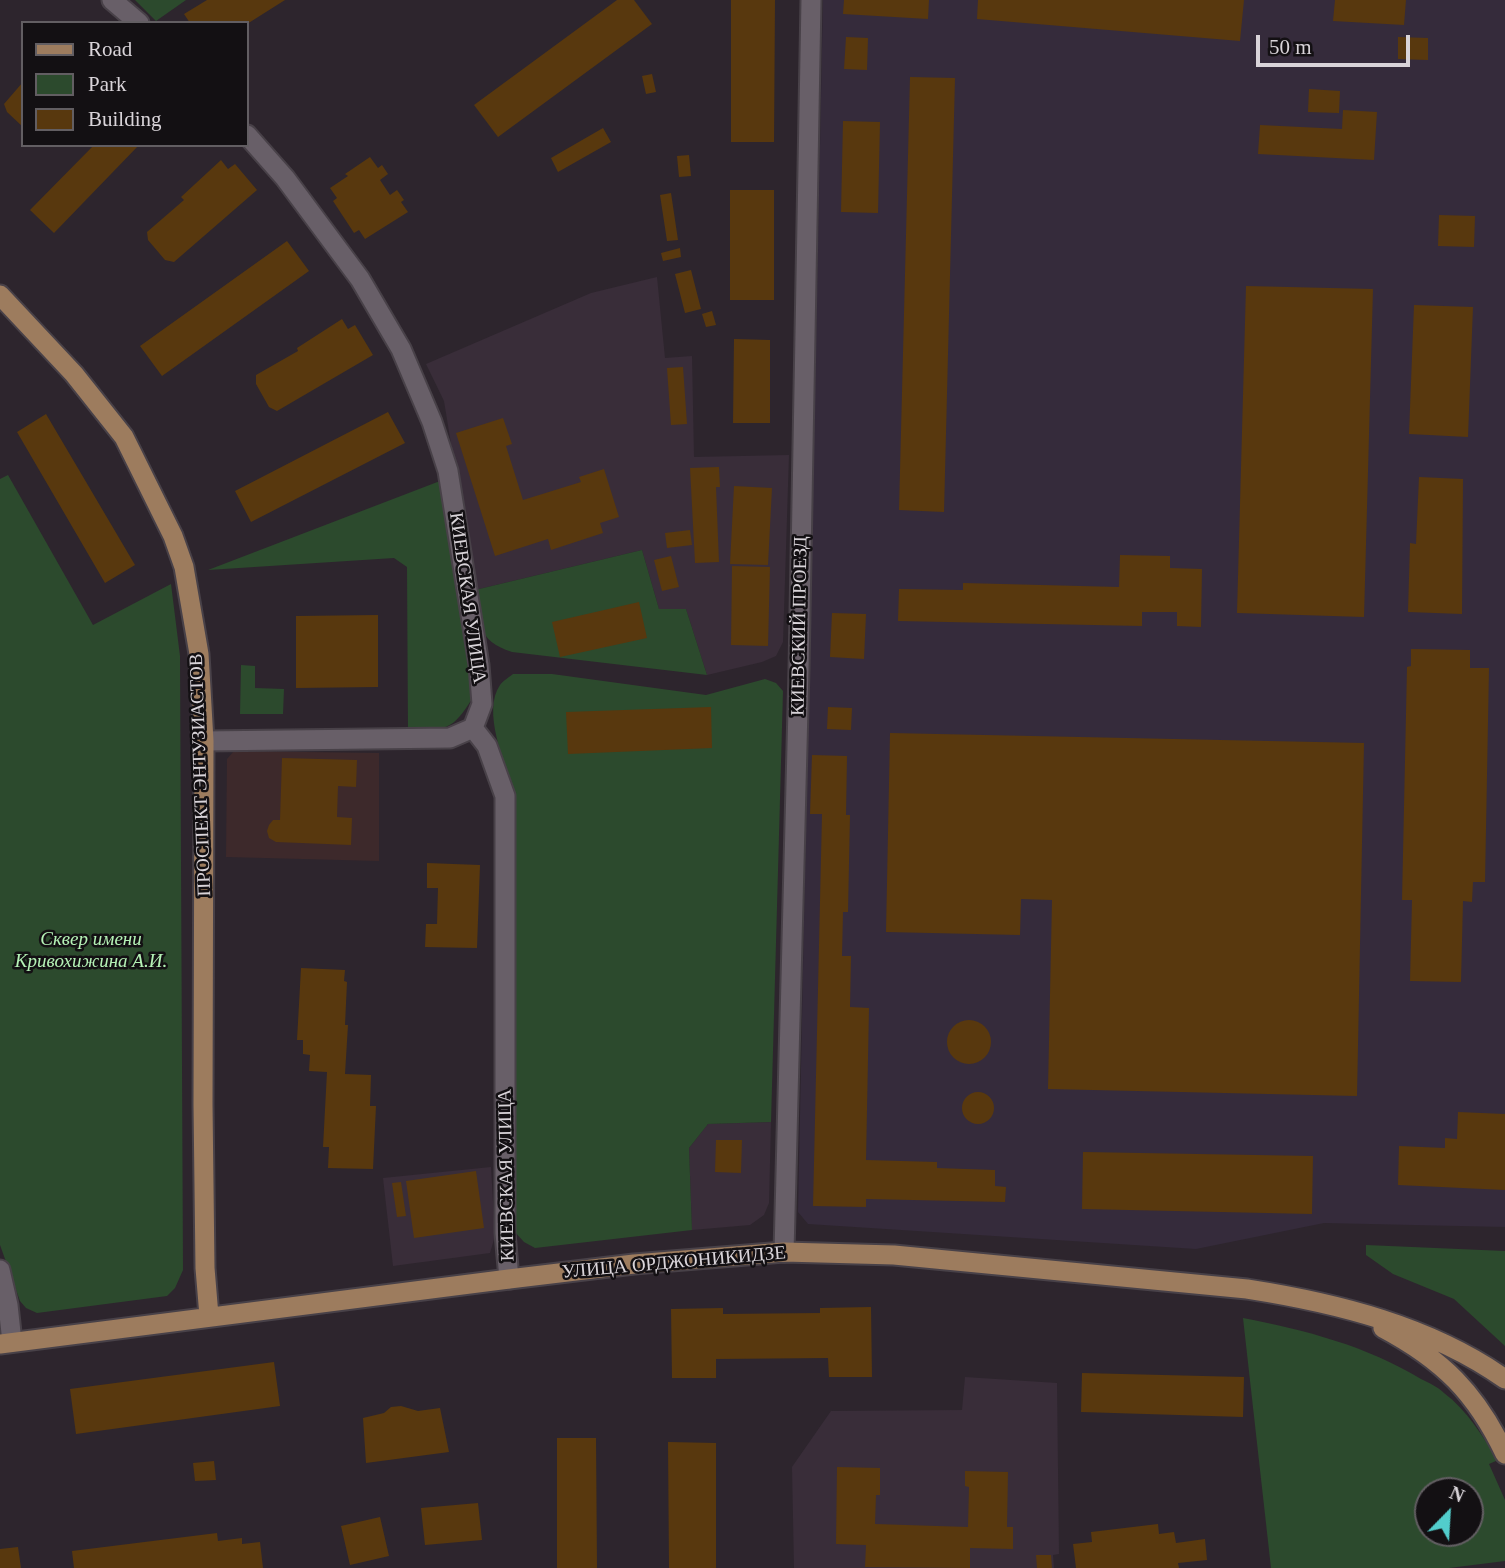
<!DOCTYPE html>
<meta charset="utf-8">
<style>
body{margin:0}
#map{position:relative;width:1505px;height:1568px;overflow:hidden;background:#2d252d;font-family:Georgia,serif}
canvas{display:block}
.legend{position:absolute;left:21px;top:21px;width:228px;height:126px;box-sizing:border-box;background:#131013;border:2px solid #625e62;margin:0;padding:9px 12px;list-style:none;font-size:21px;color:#d9d4d9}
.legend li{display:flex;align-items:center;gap:14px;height:35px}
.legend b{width:35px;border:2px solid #625e62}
.north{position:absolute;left:1414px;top:1477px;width:70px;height:70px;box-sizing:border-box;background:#131013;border:2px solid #625e62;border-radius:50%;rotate:24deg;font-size:19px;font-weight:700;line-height:28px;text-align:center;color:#d9d4d9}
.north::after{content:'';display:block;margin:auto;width:24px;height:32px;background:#52cdcc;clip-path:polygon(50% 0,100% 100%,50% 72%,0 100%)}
.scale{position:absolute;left:1256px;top:35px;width:154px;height:32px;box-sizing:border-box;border:4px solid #d9d4d9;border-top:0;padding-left:9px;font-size:21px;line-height:24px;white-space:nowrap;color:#d9d4d9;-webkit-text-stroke:5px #131013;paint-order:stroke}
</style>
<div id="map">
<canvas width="1505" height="1568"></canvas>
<ul class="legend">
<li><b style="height:9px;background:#9d7c5e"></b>Road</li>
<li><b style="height:19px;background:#2c4a2d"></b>Park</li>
<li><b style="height:19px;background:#58380e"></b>Building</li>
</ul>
<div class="north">N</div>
<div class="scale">50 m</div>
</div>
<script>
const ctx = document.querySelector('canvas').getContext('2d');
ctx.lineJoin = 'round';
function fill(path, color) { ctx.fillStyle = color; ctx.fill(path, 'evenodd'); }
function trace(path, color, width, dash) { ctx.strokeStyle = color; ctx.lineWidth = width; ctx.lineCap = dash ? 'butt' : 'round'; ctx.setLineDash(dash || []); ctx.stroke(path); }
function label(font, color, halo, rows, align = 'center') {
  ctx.font = font + ' Georgia,serif'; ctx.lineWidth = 5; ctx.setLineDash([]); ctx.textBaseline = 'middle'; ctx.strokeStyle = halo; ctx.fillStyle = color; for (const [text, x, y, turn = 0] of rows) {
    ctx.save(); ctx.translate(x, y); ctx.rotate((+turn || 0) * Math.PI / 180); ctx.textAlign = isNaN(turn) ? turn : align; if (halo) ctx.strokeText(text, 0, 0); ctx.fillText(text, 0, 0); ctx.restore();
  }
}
fill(new Path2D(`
 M657,277L665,358L692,356L694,457L789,455L783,642L776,656L762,662L707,675L686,609H659L642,550L475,590L444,401L426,364L591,293Z
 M771,1122L769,1203L764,1215L750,1225L692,1230L689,1148L708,1124Z
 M491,1167L495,1236L490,1253L393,1266L383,1178Z
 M965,1377L1057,1383L1059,1554L1053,1555L1054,1568H794L792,1467L831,1411L962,1410Z`), '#392d39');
fill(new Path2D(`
 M823,0H1505V1227L1324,1223L1196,1249L808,1224L798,1212Z`), '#352b3b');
fill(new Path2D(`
 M234,751L379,753V861L226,857L227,759Z`), '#3d292b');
fill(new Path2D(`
 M135,0H186L156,21Z
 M8,475L93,625L171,584L180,656L183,1270L175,1288L167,1296L37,1313L26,1308L20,1301L0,1245V479Z
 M440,481L473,697C452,732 446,729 408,732L407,567L394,558L208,570Z
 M642,550L659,609H686L707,675L512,652C476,640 480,623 475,590Z
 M241,665L255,666V688L284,689L283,714H240Z
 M513,674H552L706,695L765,679L776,683L783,691L771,1122L708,1124L689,1148L692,1230L535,1248L524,1242L514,1231V789C504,762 482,711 500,685C503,681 509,677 513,674Z
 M1366,1245L1505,1251V1346L1454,1299L1393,1274L1366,1255Z
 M1243,1318C1305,1330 1367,1346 1421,1379C1429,1383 1438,1387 1444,1393C1467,1410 1483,1437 1498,1460L1489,1464L1505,1500V1561L1449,1568H1271ZM1428,1491H1470V1533H1428Z`), '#2c4a2d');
fill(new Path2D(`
 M207,0H285L247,24L190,23L184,14Z
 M617,0H634L652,24L498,137L474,105Z
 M731,0H775L774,142H731Z
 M844,0H929L928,19L843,14Z
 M978,0H1244L1240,41L977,19Z
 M1335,0H1406L1404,25L1333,21Z
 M846,37L868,38L867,70L844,69Z
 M1398,37L1428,38V60L1398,59Z
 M652,74L656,92L646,94L642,76Z
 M910,77L955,78L944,512L899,510Z
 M23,82V127L7,112L4,104Z
 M1309,89L1340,91L1339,113L1308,112Z
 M1343,110L1377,112L1374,160L1258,154L1260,125L1342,129Z
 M843,121L880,122L878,213L841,212Z
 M603,128L611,142L558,172L551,158Z
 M94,145H139L54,233L30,210Z
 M689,155L691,176L679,177L677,156Z
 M370,157L378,168L382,165L388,174L380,180L390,195L397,190L404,200L401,202L408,212L365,239L359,230L354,233L333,201L337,198L330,188L348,176L345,174Z
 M221,160L228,169L235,164L257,190L174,262L165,260L148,240L147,232L184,200L181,197Z
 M730,190H774V300H730Z
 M671,193L678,240L667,241L660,195Z
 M1439,215L1475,216L1474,247L1438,246Z
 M287,241L309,271L162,376L140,346Z
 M680,248L681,257L663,261L661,253Z
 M691,270L701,309L685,313L675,274Z
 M1246,286L1373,289L1364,617L1237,613Z
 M1414,305L1473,307L1468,437L1409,434Z
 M712,311L716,325L706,327L702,314Z
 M342,319L348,329L355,325L373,355L277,411L269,407L256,384V375L298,351L297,348Z
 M734,339L770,340V423H733Z
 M683,367L687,424L671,425L667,368Z
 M388,412L405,443L251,522L235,491Z
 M46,414L135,565L105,583L17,432Z
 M503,418L512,444L506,446L523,500L581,482L579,477L604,469L619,517L600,523L603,533L551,550L548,539L495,556L456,433Z
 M719,467L720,487H716L719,562L695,563L690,468Z
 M1419,477L1463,479L1462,614L1408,612L1410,543L1416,544Z
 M734,486L772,488L768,565L730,564Z
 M690,530L692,545L667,548L665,533Z
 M1120,555L1170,556V568L1202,569L1201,627L1177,626V612H1142V626L898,621L899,589L963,590V583L1119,587Z
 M671,556L679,587L662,591L654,560Z
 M732,566L770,567L768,646L731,645Z
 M639,602L647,638L560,657L552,622Z
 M832,613L866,614L864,659L830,657Z
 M378,615V687L296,688V616Z
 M1411,649L1470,650V668H1489L1485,882H1473L1472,902L1463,901L1461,982L1410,981L1412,900H1402L1407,667L1411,666Z
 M711,707L712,748L568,754L566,712Z
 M828,707L852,708L851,730L827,729Z
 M890,733L1364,743L1357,1096L1048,1089L1052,900L1021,899L1020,935L886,932Z
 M812,755L847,756L846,815H850L848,912H843L842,956H851L850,1007L869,1008L866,1160L937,1162V1168L995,1170V1186L1006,1187L1005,1202L866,1199V1207L813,1206L822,814H810Z
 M282,758L357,760L356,787L338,786L337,817L352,818L351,845L276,842L269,838L267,831L269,825L273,820H280Z
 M427,863L480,865L477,948L425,947L426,924H437L438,888H427Z
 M301,968L345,970L344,981L347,982L345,1025H348L345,1074L371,1075L370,1106H376L373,1169L328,1168L329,1147H323L327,1072L309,1071L310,1055L303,1054V1040H297Z
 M947 1042a22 22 0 1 1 44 0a22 22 0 1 1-44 0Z
 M962 1108a16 16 0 1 1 32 0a16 16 0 1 1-32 0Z
 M1458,1112L1505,1114V1190L1398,1185L1399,1146L1445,1148V1138L1457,1139Z
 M716,1140H742L741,1173L715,1172Z
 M1083,1152L1313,1156L1312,1214L1082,1209Z
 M476,1171L484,1228L414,1238L406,1181Z
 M401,1182L406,1216L397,1217L392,1183Z
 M871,1307L872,1377H829L828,1358L716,1359V1378H672L671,1309L723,1308V1314L820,1313V1308Z
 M274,1362L280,1406L76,1434L70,1389Z
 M1082,1373L1244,1377L1243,1417L1081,1412Z
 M401,1406L418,1411L440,1408L449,1452L366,1463L363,1418L384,1413L391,1407Z
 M557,1438H596L597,1568H557Z
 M668,1442L716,1443V1568H669Z
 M214,1461L216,1480L195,1481L193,1463Z
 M837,1467L880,1468V1495H876L875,1524L968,1527L969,1487L965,1486V1471L1008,1472L1007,1527H1013V1549L970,1548V1568L865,1567L866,1545L836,1544Z
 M478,1503L482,1540L425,1545L421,1508Z
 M380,1517L389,1556L350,1565L341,1526Z
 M1158,1524L1159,1534L1174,1532L1176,1543L1205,1539L1207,1560L1178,1563L1179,1568H1076L1073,1544L1092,1542L1091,1532Z
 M217,1533L218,1541L242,1538V1544L260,1542L263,1568H74L72,1551Z
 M18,1547L21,1568H0V1549Z
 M1036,1555H1051L1052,1568H1037Z`), '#58380e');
const minor = new Path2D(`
 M112,0L139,23
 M247,135L285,178L360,279L401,349L432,422L448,471L479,665L482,704L473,728L487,746L505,796V1233L509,1279
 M204,741L450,738L473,728
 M784,1252L799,669L811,0
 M0,1270L8,1305L12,1342`);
const primary = new Path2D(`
 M0,295L74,374L124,437L173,536L184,567L199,654L204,741L203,1104L205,1268L209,1316
 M1383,1328C1443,1360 1476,1393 1505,1454
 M0,1344L509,1279L634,1264L784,1252L894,1255L1247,1289C1337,1303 1430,1326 1505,1379`);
trace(minor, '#484148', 23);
trace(primary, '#484148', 23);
trace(minor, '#685f68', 19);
trace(primary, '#9d7c5e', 19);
label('19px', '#d9d4d9', '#131013', [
 ["КИЕВСКАЯ УЛИЦА",467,598,82],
 ["КИЕВСКИЙ ПРОЕЗД",800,626,-89],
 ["ПРОСПЕКТ ЭНТУЗИАСТОВ",201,775,-92],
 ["КИЕВСКАЯ УЛИЦА",507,1175,-91],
 ["УЛИЦА ОРДЖОНИКИДЗЕ",674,1263,-5]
]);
label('italic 19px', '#b5f2b6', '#131013', [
 ["Сквер имени",91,940],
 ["Кривохижина А.И.",91,962]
]);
</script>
